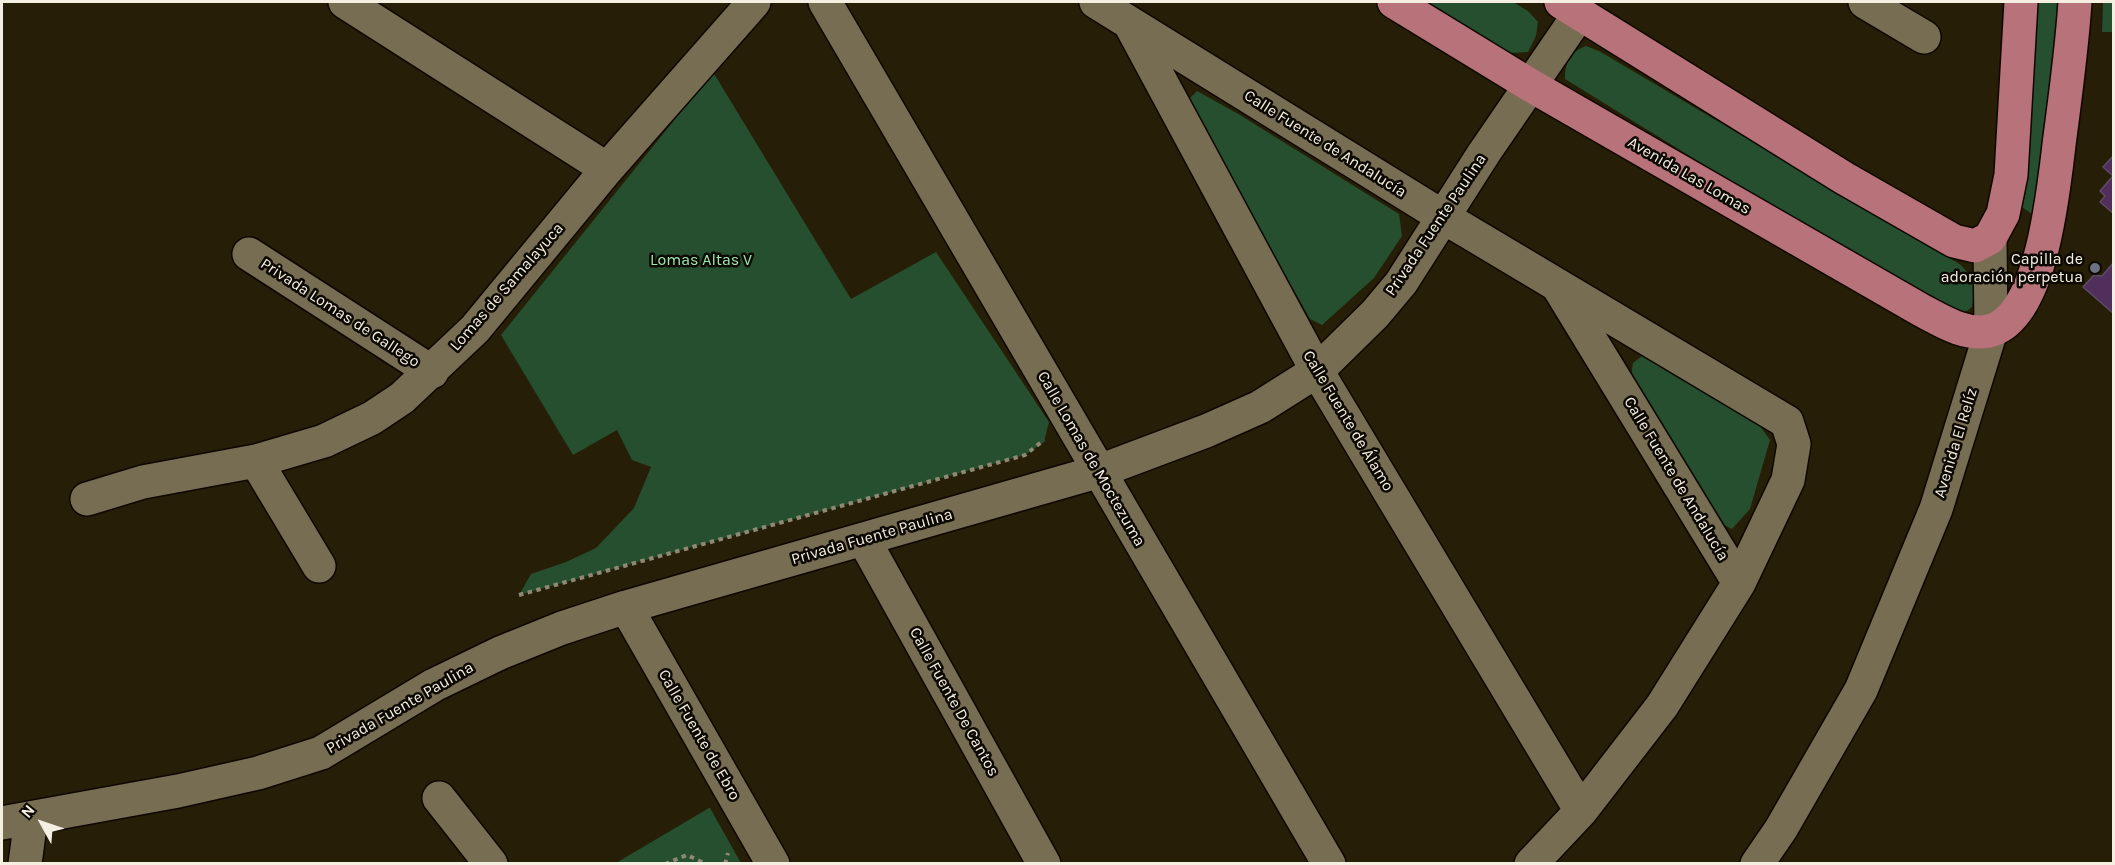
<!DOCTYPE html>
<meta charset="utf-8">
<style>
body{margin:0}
#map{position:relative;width:2115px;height:865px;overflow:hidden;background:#261e06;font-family:Karla,sans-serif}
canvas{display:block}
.frame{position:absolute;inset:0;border:3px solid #f5efe1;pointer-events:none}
.north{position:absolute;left:12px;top:793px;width:60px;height:60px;-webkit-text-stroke:4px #0c0802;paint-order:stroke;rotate:310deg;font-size:16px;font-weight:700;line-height:24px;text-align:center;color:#f5efe1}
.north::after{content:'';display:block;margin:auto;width:21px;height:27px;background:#f5efe1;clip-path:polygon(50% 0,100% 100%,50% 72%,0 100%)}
</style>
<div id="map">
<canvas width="2115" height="865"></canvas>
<div class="frame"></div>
<div class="north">N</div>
</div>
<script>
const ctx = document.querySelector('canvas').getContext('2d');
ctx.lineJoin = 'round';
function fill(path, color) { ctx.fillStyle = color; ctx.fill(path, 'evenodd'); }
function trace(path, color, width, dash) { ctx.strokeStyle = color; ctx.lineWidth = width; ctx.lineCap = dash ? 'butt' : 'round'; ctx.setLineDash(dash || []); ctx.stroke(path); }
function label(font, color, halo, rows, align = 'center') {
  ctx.font = font + ' Karla,sans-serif'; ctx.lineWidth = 5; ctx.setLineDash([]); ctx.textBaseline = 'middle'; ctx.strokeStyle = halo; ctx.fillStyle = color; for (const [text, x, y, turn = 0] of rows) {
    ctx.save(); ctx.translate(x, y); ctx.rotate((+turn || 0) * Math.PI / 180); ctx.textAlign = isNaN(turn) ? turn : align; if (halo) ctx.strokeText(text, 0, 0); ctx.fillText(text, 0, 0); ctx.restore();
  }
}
fill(new Path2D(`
 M1426,2H1513L1528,11L1538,22L1536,36L1528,52L1510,53Z
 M2033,2H2059L2047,197L2033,215L2022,207Z
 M2103,2H2113V32H2102Z
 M1586,46L1599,51L1961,265L1976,283L1972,307L1959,317L1944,313L1565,79C1565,62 1570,52 1586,46Z
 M713,72L851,299L936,252L1049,422L1044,442L1025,455L519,595L531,574L566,562L596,548L634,508L651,467L632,460L617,430L573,455L501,335Z
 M1197,91L1240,115L1399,214L1402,236L1374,278L1322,325L1310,319L1187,101Z
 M1642,356L1657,361L1757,422L1770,440L1750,509L1732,529L1720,523L1630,382L1633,363Z
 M710,808L741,863H616L709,808Z`), '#264f2f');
const building = new Path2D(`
 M2114,155V214L2100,202L2105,196L2100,191L2113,176L2103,167Z
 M2114,262V314L2083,287L2094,275L2102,276Z`);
fill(building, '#502f5d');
trace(building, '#5c4d63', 1.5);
const minor = new Path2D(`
 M345,2L607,169
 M825,2L1329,864
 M1096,2L1445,218L1787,422L1794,444L1788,480L1739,583L1662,706L1581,811L1531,864
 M1865,2L1924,37
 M1130,24L1317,371L1581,811
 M249,254L432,372
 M1559,288L1739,583
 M256,461L319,566
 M87,499L143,482L256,461L324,441L372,418L402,398L475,329L607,169L754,2
 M864,540L1044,864
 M626,607L773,864
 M439,798L491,864
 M2,823L178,791L258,773L321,753L434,685L500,653L562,628L626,607L1097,472L1206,431L1260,407L1317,371L1375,314L1401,283L1484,153L1580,13
 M25,864L31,818
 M1757,864L1781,829L1861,690L1936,509L1991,331L1990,238`);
const major = new Path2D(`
 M1394,2L1530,85L1921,310C1942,321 1965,336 1989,331C2044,318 2054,182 2060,137C2066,92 2072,47 2075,2
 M1561,2L1844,178L1954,241L1975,246L1990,238L2003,214L2011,175L2021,2`);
trace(minor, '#0f0700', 36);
trace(major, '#0f0700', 36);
trace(new Path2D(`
 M519,595L1025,455L1044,440
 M665,864L687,855L706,864
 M725,864L728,853`), '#8e8875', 4, [4.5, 4.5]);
trace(minor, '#776d53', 33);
trace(major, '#b7727a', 33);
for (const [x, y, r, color] of [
 [2095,268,6,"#6b7280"]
]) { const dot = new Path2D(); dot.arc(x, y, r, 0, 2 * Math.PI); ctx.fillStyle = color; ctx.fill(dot); trace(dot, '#0c0802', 2); }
label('16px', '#f5efe1', '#0c0802', [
 ["Calle Fuente de Andalucía",1325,144,32],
 ["Avenida Las Lomas",1689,176,30],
 ["Privada Fuente Paulina",1436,225,-56],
 ["Lomas de Samalayuca",507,287,-49],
 ["Privada Lomas de Gallego",340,313,33],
 ["Calle Fuente de Álamo",1348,421,59],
 ["Avenida El Relíz",1956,443,-73],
 ["Calle Lomas de Moctezuma",1091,459,60],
 ["Calle Fuente de Andalucía",1676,479,59],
 ["Privada Fuente Paulina",872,537,-16],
 ["Calle Fuente De Cantos",954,702,61],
 ["Privada Fuente Paulina",400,708,-30],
 ["Calle Fuente de Ebro",699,735,60]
]);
label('16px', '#f5efe1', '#0c0802', [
 ["Capilla de",2083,259],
 ["adoración perpetua",2083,277]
], 'right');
label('16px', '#9eebad', '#0c0802', [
 ["Lomas Altas V",701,260]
]);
</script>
